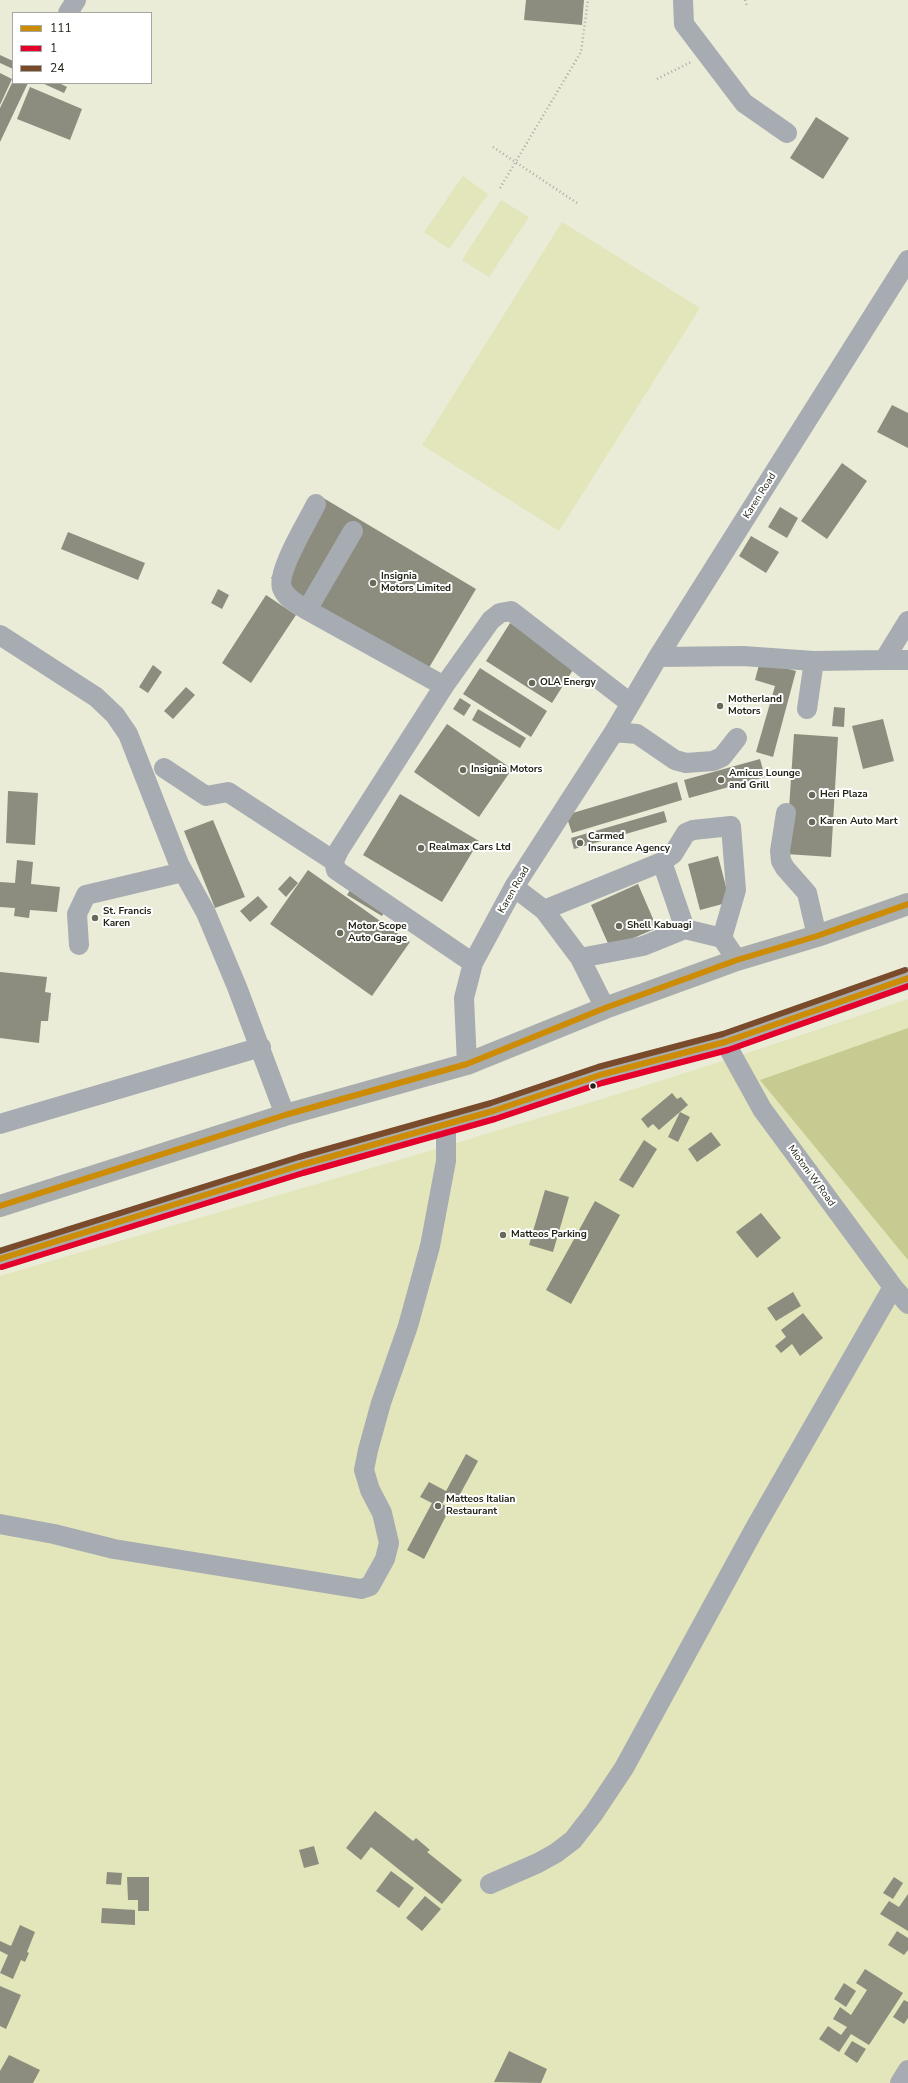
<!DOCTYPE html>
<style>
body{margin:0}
#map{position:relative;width:908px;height:2083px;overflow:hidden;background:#eaecd7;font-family:"Nunito Sans",sans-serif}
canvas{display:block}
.legend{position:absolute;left:12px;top:12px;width:140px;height:72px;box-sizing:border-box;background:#fff;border:1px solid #a7a7a2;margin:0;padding:5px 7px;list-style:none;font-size:12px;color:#232417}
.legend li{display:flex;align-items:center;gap:8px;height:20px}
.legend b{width:20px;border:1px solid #a7a7a2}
</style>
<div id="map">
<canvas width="908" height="2083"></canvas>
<ul class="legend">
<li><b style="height:5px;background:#cd8c05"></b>111</li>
<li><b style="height:5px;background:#e4002b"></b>1</li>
<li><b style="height:5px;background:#7a4b2a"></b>24</li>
</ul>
</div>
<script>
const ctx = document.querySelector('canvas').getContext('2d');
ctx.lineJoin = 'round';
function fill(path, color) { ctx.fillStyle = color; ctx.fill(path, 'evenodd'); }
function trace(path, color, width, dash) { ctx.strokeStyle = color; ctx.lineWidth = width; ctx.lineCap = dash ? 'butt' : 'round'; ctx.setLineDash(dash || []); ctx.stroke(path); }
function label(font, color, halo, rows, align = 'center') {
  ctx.font = font + ' "Nunito Sans",sans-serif'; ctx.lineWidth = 4; ctx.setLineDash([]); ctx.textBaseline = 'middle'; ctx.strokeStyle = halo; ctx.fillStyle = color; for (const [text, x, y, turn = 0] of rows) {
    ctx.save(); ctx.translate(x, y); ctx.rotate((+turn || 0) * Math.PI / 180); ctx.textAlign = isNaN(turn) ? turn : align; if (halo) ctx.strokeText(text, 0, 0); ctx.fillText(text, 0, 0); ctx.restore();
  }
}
fill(new Path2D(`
 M463,176L488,194L449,249L424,232Z
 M501,200L529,217L489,277L462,260Z
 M562,222L700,308L559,531L422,445Z
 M908,999V2083H0V1276C303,1187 609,1103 908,999Z`), '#e3e6bb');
fill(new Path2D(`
 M908,1028V1260L760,1080Z`), '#c7cb91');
fill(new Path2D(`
 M526,0H584L582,25L524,20Z
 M0,55L13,61V69L0,63Z
 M0,73L12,79L0,105Z
 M12,83H28L0,142V108Z
 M42,83H59L67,87L64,93Z
 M30,87L82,109L70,140L17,119Z
 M816,117L849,138L823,179L790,158Z
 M892,405L908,413V448L877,432Z
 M842,463L867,481L827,539L801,521Z
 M320,496L476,589L427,671L271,578Z
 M780,507L798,518L787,538L768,527Z
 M68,532L145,563L138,580L61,549Z
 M751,536L779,552L766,573L739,556Z
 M218,589L229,595L222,609L211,603Z
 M266,595L296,615L251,683L222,663Z
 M510,623L576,665L552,703L486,661Z
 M760,661L796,671L773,757L756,752L775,686L755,680Z
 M153,665L162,672L148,693L139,687Z
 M480,668L547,711L531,737L463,694Z
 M186,687L195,695L173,719L164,711Z
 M460,698L471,705L464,716L453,709Z
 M834,707L845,708L844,727L832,726Z
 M478,709L526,738L520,748L472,720Z
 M883,719L894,761L863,769L852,726Z
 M447,724L512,769L479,817L414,772Z
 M794,734L838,737L831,857L786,854Z
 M760,759L765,777L689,798L684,780Z
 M677,782L682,800L572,833L566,815Z
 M8,791L38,793L35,845L6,843Z
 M400,794L479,841L442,902L363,855Z
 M664,811L667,822L574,849L571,838Z
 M213,820L245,897L215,908L184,831Z
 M718,856L730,902L700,910L688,864Z
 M17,860L33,862L31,884L60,887L57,912L30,910L29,918L14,916L15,908L0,907V882L15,883Z
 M308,870L410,942L372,996L270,924Z
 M290,876L298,883L286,897L278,889Z
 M638,884L657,928L610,948L591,905Z
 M353,885L388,906L382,916L347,895Z
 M258,896L268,907L250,922L240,911Z
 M0,972L47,977L45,992L51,993L48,1021H41L39,1043L0,1038Z
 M672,1093L677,1099L681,1097L688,1105L659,1130L653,1124L648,1128L641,1119Z
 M680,1112L690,1117L678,1142L668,1137Z
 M711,1132L721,1145L697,1162L688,1149Z
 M644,1140L657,1149L633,1188L619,1180Z
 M545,1190L569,1197L553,1252L529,1245Z
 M595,1201L620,1215L571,1304L546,1290Z
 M761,1213L781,1238L757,1258L736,1232Z
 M793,1292L801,1306L776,1321L767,1308Z
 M803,1313L823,1338L800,1356L792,1344L781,1353L775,1346L786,1337L781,1330Z
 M466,1454L478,1461L458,1498L449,1492L442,1504L450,1508L424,1559L407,1550L432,1503L420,1497L429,1482L446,1491Z
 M375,1811L413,1841L416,1838L430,1850L427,1852L462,1880L442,1904L371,1847L361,1860L346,1848Z
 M314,1846L319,1864L304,1868L299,1850Z
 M391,1871L414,1888L399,1908L376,1891Z
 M107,1872L122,1873L121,1885L106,1884Z
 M127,1877H149V1911H138V1900H128Z
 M894,1877L903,1883L893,1899L883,1893Z
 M908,1894V1931L880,1914L889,1901L899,1907Z
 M425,1896L441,1909L422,1931L406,1918Z
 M102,1908L135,1910V1925L101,1923Z
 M20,1925L35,1932L27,1952L29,1953L25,1962L21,1960L13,1979L0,1973L8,1955L0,1951V1941L11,1946Z
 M897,1931L908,1938V1950L904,1955L888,1945Z
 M865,1969L903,1993L869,2045L851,2034L839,2052L819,2039L828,2026L841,2035L847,2027L833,2019L840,2007L851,2015L867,1990L856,1983Z
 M844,1983L856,1991L846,2007L834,1999Z
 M0,1986L21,1995L6,2029L0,2026Z
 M904,2000L908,2002V2018L904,2024L893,2017Z
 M852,2041L866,2049L857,2063L844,2054Z
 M509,2051L547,2069L541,2083L494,2082Z
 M9,2055L40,2070L33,2083H0V2071Z`), '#8c8d7e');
trace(new Path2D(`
 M745,0L747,6
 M657,79L691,62
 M493,147L577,203
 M500,188L581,52L588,0`), '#a7aaa8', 2.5, [1, 3]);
trace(new Path2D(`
 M683,0L684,24L744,103L787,133
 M68,13L76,0
 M353,531L307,610L444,686
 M307,610C298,604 286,599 282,588C276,572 308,521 316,504
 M0,635L96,697L115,715L128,734L179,864L206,913L237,987L285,1115
 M658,657L743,656L814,661L884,660L908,621
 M884,660H908
 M807,709L814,661
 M614,732L637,734L675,760L686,763L713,761L722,757L737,738
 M164,768L206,796L228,792L334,861
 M786,813L780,851L781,861L785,868L807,893L817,936
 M662,862L685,929
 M514,887L544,910L580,958
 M544,910L662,862L673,854L686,833L693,830L731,826L736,890L722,938
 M79,945L77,914L86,895L183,872
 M473,963L336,870L334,861L339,850L444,686L491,620L500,613L511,611L630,703
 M605,1008L580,958L643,946L685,929L722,938L737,960
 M725,1042L762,1109L893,1287L908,1304
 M467,1064L464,998L473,963L514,887L614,732L658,657L908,260
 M0,1124L261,1047
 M0,1524L54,1534L114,1549L361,1589L370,1586L385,1559L389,1543L382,1513L370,1490L364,1470L368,1450L381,1403L408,1326L430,1246L446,1161V1124
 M490,1884L538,1863L556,1853L573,1840L594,1813L624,1768L755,1528L893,1287
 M900,2083L908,2070`), '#a7abb2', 20);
trace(new Path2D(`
 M0,1206L285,1115L467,1064L605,1008L737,960L817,936L908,904
 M0,1259L301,1165L493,1111L600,1075L725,1042L908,978`), '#a9acad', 22);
trace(new Path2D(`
 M0,1206L285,1115L467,1064L605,1008L737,960L817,936L908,904
 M0,1259L301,1165L493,1111L600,1075L725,1042L908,978`), '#cd8c05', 6);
trace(new Path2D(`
 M2,1267L303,1173L495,1119L602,1083L728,1050L908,986`), '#e4002b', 6);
trace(new Path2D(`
 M0,1251L299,1157L491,1103L598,1067L723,1034L905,970`), '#7a4b2a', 6);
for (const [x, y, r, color] of [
 [373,583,4,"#696a5a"],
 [532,683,4,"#696a5a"],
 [720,706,4,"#696a5a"],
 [463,770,4,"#696a5a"],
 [721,780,4,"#696a5a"],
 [812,795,4,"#696a5a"],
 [812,822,4,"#696a5a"],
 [580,843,4,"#696a5a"],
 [421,848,4,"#696a5a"],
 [95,918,4,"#696a5a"],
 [619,926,4,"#696a5a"],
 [340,933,4,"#696a5a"],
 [593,1086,3.5,"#232417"],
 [503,1235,4,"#696a5a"],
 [438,1506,4,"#696a5a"]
]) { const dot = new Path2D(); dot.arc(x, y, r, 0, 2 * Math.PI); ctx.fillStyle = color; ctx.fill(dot); trace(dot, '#fff', 1.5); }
label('10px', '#232417', '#fff', [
 ["Karen Road",760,496,-58],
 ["Karen Road",514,890,-60],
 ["Miotoni W Road",811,1176,54]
]);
label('bold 10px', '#232417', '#fff', [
 ["Insignia",381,577],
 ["Motors Limited",381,589],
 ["OLA Energy",540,683],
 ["Motherland",728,700],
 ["Motors",728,712],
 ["Insignia Motors",471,770],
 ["Amicus Lounge",729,774],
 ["and Grill",729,786],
 ["Heri Plaza",820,795],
 ["Karen Auto Mart",820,822],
 ["Carmed",588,837],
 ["Insurance Agency",588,849],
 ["Realmax Cars Ltd",429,848],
 ["St. Francis",103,912],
 ["Karen",103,924],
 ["Shell Kabuagi",627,926],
 ["Motor Scope",348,927],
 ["Auto Garage",348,939],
 ["Matteos Parking",511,1235],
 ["Matteos Italian",446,1500],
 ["Restaurant",446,1512]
], 'left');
</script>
